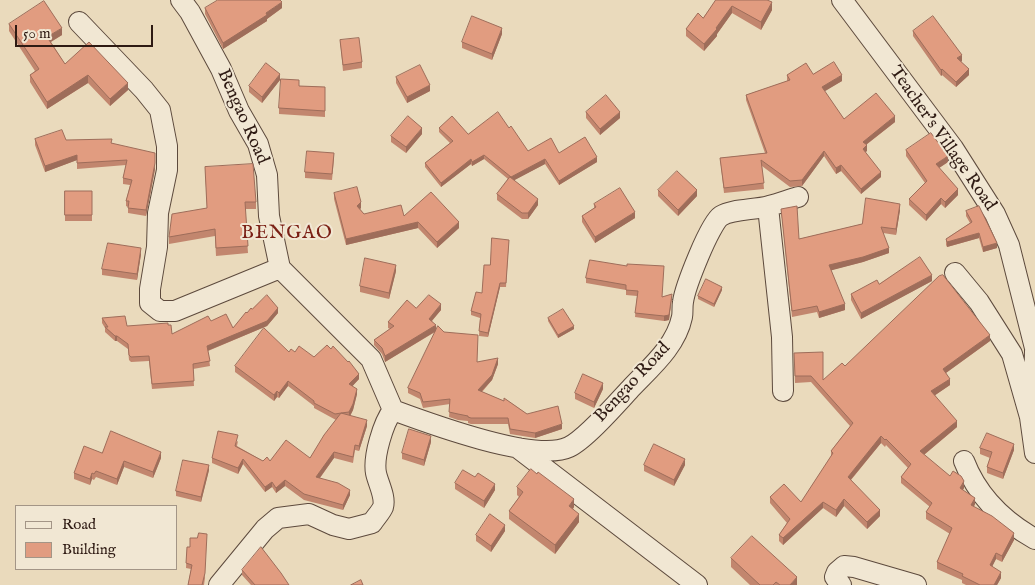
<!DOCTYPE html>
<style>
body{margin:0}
#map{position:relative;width:1035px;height:585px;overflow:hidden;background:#eadabc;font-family:"IM FELL English",serif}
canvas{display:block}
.legend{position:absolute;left:15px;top:505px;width:162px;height:65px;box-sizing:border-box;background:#f1e7d3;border:1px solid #a39586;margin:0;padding:6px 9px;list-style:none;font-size:15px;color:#2e1a13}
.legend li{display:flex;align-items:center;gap:10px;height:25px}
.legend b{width:25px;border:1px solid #a39586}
.scale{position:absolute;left:15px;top:25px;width:138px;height:22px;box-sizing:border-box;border:2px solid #2e1a13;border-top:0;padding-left:6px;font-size:15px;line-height:18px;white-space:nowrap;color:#2e1a13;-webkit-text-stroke:4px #f1e7d3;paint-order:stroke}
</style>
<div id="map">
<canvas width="1035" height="585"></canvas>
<ul class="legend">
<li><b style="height:6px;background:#f1e7d3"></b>Road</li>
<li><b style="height:14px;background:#e19c80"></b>Building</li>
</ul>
<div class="scale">50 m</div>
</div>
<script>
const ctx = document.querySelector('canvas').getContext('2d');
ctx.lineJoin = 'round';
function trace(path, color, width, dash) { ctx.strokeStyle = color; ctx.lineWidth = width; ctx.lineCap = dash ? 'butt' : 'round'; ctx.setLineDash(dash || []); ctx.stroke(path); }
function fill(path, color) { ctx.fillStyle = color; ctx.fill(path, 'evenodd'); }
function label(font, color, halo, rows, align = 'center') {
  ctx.font = font + ' "IM FELL English",serif'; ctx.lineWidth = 4; ctx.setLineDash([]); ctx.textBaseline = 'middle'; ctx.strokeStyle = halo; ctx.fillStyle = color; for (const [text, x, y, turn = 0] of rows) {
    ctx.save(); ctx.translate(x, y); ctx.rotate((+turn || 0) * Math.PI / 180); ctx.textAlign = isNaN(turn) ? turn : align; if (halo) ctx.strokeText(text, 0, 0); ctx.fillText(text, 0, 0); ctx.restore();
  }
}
const minor = new Path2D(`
 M181,0L190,12L221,69L239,111L258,144L267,175L269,216L280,268L371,359L393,410C383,423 373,457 376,473C378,483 386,497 383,507C381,512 375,518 372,523L349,529L333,525L309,514L278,518L265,529L219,585
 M842,0L953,148L995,214L1009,245L1035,348
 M79,22L144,90L160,110L167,146V170L158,213L157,247L150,289V303L160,311H175L280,268
 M768,207L782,337L783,391
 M955,273L979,302L1012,354L1030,417
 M1035,351L1034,393L1030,417L1035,453
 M393,410C428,423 536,463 569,447C586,439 618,402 632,387C651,367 676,346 682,317C683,312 682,307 683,302C685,287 710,223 721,216C732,209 755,210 769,206C778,204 788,200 798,197
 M518,448L697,585
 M964,461C977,495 1003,521 1035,539
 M841,585L835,577L837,572L844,566L854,567L916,585`);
trace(minor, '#5d4a3d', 22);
trace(minor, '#f1e7d3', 20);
fill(new Path2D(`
 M716,0L772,10L761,30L732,13L717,34V36L704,51L686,36V29L703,18Z
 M205,8H282L267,19V21L223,49L205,14Z
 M9,24L62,35L51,42L65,64L128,90L110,106L88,83L47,109L30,82V75L35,71L9,31Z
 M913,31L962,61L961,62L969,75L956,87L942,75L941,76L913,36Z
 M502,34L492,60L462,48V42Z
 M340,40L362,62V68L343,71Z
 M813,74L842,81L824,91L844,119L895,122L866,145L867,151L865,152L881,177L861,194L841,171L836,174L824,156L802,186L790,187L762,166L764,189L724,193L720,158L765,153L746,100V95L787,81V75Z
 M396,77L430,91L407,103L396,83Z
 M280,80L262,103L249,92V86Z
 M299,86L325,87V117L279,114V108Z
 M586,112L620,118L600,135L586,118Z
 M439,128L468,134L528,151L559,153L597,162L559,185L545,164L514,180L538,205L528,219H522L497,200V194L508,179L484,159L472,166L471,164L441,187L425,167V163L450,143L439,132Z
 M422,134L406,153L391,142V136Z
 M35,139L112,143L155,169L146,216L128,213V207L126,206V201L130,185L123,184V178L126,165L77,169V160L45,172L35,145Z
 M906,150L948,162L939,168L958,195L945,208L941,204L926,221L909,205V199L925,183L906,156Z
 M334,159L332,180L305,178V172Z
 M205,167L256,202V209H245L248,253L216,256L215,236L169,244V237L207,208Z
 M658,190L697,196L678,216L658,196Z
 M65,191H92V221H65Z
 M334,193L361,208L360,209L364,214L404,216L459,228L437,248L418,228L346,245L334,199Z
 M594,204L635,218L595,243L582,222V216L594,208Z
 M781,209L799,239L862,224L900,210L896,235L883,233L889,253L863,262L831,270L845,310L819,318L817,312L792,317Z
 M966,211L997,248L983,252L979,238L947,247L946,245V239L970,223L966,216Z
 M509,240L506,287H500L488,337L479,336L480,318L471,315V311L482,293L490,265Z
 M141,254L137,280L102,275V269Z
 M590,260L663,297L672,299L669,320L664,321L635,317L637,296L626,295V290L586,283V278Z
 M396,271L389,299L360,292V286Z
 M932,281L861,319L851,300V294L879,284Z
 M722,290L714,307L698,299V296Z
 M416,308L441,310L432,321L436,329L477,362L498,364L492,380L482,392L504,401V398L527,414L562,429L535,438L510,434L508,424H471L468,423V421L458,420L449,417L450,404L423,408L420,399L408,393V388L435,332L385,362L382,354L374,345V340L390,329L388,328V322Z
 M252,309L278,313L267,326L208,351L210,366L193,369L194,386L152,389L149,361L131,362L129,360L128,349L117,341H115L105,332V328L102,323V318L127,326L172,334L211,321L233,328L247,313Z
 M548,318L574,329L558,338L548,321Z
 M990,341L946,373L950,385L935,395L957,427L924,455L964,488L963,490L975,504L974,507L1014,540L1002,562L996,559L992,566L1001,578L997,585H966L962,583V580L937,569V562L950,534L926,519V512L930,507L901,483V477L908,468L886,445L885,447L881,443L851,480L880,516L867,529L844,506L836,517L823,508L783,545L779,541V535L787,523L770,503V497L801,502L831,457V451L850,426L811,382L795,383L794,353L823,380L845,366Z
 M289,352H295L314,357L359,379L352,386L357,394L353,410L350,416L367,426L359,451L355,450L353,463L334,458L320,478L350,495L343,510L304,500L285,486L276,493L272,487L265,492L243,464L238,474L212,463V458L238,441L237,446L263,461L310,458L336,420L314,408V406L288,386L279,398L277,397L274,401L235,372V366Z
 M603,389L594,408L575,399V393Z
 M431,442L424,466L402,459V453Z
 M980,448L1014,450L1003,479L987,473V467L990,458L980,454Z
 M102,453L161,458L153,478L124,467L117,485L96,477L94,480L92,479L90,485L74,479V473Z
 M644,465H685L674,486L644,471Z
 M209,470L201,502L176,496V491Z
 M455,483L495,490L484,508L455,489Z
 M517,487L574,507L573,509L579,522L555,554L509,519V511L519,497L517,495Z
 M505,531L491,552L476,541V535Z
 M197,538L205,578L204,585H188L191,569L186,568L187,547H190Z
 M731,558L797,585H750L731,567Z
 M242,570L289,585H251L242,575Z`), '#c2866e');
fill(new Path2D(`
 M282,2V8L267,19V21L223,49V43Z
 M772,2V10L761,30V22Z
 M732,6V13L717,34V36L704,51V44Z
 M62,28V35L47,44V37Z
 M502,28V34L492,60V54Z
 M962,55V61L957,64V58Z
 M942,69V75L941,76V70Z
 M969,69V75L956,87V82Z
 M280,74V80L262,103V97Z
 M88,75V83L47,109V102Z
 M842,75V81L822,93V87Z
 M128,83V90L110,106V99Z
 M430,85V91L407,103V97Z
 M620,112V118L600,135V129Z
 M895,116V122L863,147V142Z
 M422,128V134L406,153V147Z
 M867,145V151L863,154V149Z
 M824,151V156L802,186V180Z
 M77,155V160L45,172V166Z
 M484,155V159L472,166V162Z
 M948,156V162L936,170V164Z
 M597,157V162L559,185V181Z
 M471,159V164L441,187V183Z
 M545,159V164L511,182V177Z
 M155,163V169L146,216V210Z
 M841,165V171L836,174V168Z
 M881,172V177L861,194V189Z
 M958,189V195L945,208V202Z
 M697,190V196L678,216V210Z
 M941,198V204L926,221V215Z
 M538,199V205L528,219V213Z
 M361,202V208L357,212V206Z
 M900,204V210L896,235V229Z
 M635,212V218L595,243V237Z
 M418,222V228L346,245V239Z
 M459,222V228L437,248V242Z
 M979,233V238L947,247V242Z
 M997,243V248L983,252V247Z
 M141,248V254L137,280V274Z
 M889,248V253L863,262L829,271V265Z
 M396,265V271L389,299V293Z
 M932,275V281L861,319V313Z
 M500,283V287L488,337V333Z
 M722,287V290L714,307V304Z
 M672,294L669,320L664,321V316Z
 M441,304V310L429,324V319Z
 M845,304V310L819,318V312Z
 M278,308V313L267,326L207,351V346Z
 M436,325V331L385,362V356Z
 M574,326V329L558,338V335Z
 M990,335V341L943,375V369Z
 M115,336H117V341H115Z
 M498,358V364L492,380L478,395V390Z
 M359,374V379L349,390V384Z
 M950,379V385L931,398V391Z
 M288,381V386L279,398V393Z
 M603,383V389L594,408V402Z
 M357,389V394L353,410L349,418V412Z
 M277,391V397L274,401V395Z
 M367,420V426L359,451V446Z
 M957,421V427L920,458V451Z
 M562,424V429L535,438V433Z
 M431,436V442L424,466V460Z
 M881,436V443L848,483V477Z
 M1014,444V450L1003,479V473Z
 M161,452V458L153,478V472Z
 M334,452V458L316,483V477Z
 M243,459V464L238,474V468Z
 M685,459V465L674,486V480Z
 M124,461V467L117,485V479Z
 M209,465V470L201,502V497Z
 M92,473V479L90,485V479Z
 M285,480V486L276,493V488Z
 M964,481V488L960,495V488Z
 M272,482V487L265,492V487Z
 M495,484V490L484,508V501Z
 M350,490V495L343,510V505Z
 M975,498V504L971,511V505Z
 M574,499V507L569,514V506Z
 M844,499V506L836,517V510Z
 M823,502V508L783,545V538Z
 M880,510V516L867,529V522Z
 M579,514V522L555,554V545Z
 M505,525V531L491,552V546Z
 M1014,533V540L1002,562V556Z
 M996,553V559L990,571V565Z
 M1001,572V578L997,585H994Z
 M797,577V585H790Z`), '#9e6d5a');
const building = new Path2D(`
 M218,0H280L282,2L266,13L267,15L223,43L205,8Z
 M716,0H767L772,2L761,22L732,6L716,28L717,29L704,44L686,29L698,13L703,18Z
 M44,1L62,28L47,37L65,64L89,42L128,83L110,99L88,75L47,102L30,75L39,69L9,24Z
 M472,16L502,28L492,54L462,42Z
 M933,16L962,55L957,58L969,69L956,82L942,69L941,70L913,31Z
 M359,38L362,62L343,65L340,40Z
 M834,62L842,75L822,87L844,119L876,93L895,116L863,142L867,145L863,149L881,172L861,189L841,165L836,168L824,151L802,180L790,181L761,160L764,183L724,188L720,158L767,153L746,95L790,80L787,75L806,63L813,74Z
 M266,63L280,74L262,97L249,86Z
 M420,65L430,85L407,97L396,77Z
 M281,79L299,80V86L325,87V111L279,108Z
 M606,95L620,112L600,129L586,112Z
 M498,112L509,128L511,126L528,151L551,138L559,153L585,137L597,157L559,181L545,159L511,177L484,155L472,162L471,159L441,183L425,163L453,141L439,128L452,116L468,134Z
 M408,116L422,128L406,147L391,136Z
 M62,130L66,140L112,139L111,143L155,153V163L146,210L128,208L129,201H126L132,180L123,178L127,160L77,163V155L45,166L35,139Z
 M931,133L948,156L936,164L958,189L945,202L941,198L926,215L909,199L927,181L906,150Z
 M307,151L334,153L332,174L305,172Z
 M253,164L256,202H245L248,246L216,248L215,229L169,237L172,214L207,208L205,167Z
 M677,171L697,190L678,210L658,190Z
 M510,177L538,199L528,213H522L497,194Z
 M357,187L361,202L357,206L364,214L401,205L404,216L431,192L459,222L437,242L418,222L346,239L334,193Z
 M620,188L635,212L595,237L582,216L596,207L594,204Z
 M65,191H92V215H65Z
 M866,198L900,204L896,229L881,227L889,248L863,257L829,265L845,304L819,312L817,306L792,311L781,209L797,206L799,239L862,224Z
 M979,206L997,243L983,247L979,233L947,242L946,239L972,222L966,211Z
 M492,238L509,240L506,283H500L488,333L479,331L481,314L471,311L476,292L482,293L484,265H490Z
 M108,243L141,248L137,274L102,269Z
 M920,257L932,275L861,313L851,294L877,280L879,284Z
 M365,258L396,265L389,293L360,286Z
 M590,260L627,266V264L664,266L662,297L672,294L669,315L664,316L635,313L638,291L626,290V285L586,278Z
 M943,275L990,335L943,369L950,379L931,391L957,421L920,451L950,476L953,471L961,476L964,481L960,488L975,498L971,505L992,516L1014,533L1002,556L996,553L990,565L1001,572L994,585H980L962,576L963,574L937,562L952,528L926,512L932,503L901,477L911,464L886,439L885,440L881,436L848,477L880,510L867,522L844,499L836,510L823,502L783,538L779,535L790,519L770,497L784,484L801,502L833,453L831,451L853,423L811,376H795L794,353L823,352V380L842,363L845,366L939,276Z
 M706,279L722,287L714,304L698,296Z
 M267,295L278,308L267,321L207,346L210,361L193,364L194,381L152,384L149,356L131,357L129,355L128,344L117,336H115L105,327H108L102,318L125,316L127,326L168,323V325H171L172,334L208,316L211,321L226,314L233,328L246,312L247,313L251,308L252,309Z
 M429,295L441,304L429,319L436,325L385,356L382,348L374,340L394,326L388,322L407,300L416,308Z
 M563,309L574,326L558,335L548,318Z
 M438,326L444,332L478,335L477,362L498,358L492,375L478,390L504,401V398L527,414L558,406L562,424L535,433L510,429L508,418H471L468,417V416L458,414L449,412L450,399L423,402L420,393L408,388Z
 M264,328L289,352L291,349L295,352L299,346L314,357L327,345L331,349L333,346L348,362L349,361L359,374L349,384L357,389L353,404L349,412L341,413L367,420L359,446L355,445L353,457L334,452L316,477L338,483L350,490L343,505L304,494L285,480L276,488L272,482L265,487L243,459L238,468L212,458L218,431L238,435L235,446L263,461L267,457L270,461L286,440L310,458L324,435L341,413L335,414L314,403V401L288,381L279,393L277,391L274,395L235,366Z
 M583,374L603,383L594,402L575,393Z
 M409,429L431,436L424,460L402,453Z
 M111,431L161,452L153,472L124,461L117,479L96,471L94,474L92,473L90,479L74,473L84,446L102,453Z
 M987,433L1014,444L1003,473L987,467L992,452L980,448Z
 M654,444L685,459L674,480L644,465Z
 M183,460L209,465L201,497L176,491Z
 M531,469L537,474L538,472L574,499L569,506L579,514L555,545L509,511L523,492L517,487Z
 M463,470L475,477L478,473L495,484L484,501L455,483Z
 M490,514L505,525L491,546L476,535Z
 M199,533L207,534L205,573L202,585H188L192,565L186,563L187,547H190V538H197Z
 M752,536L797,577L790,585H780L776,582L773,585H760L731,558Z
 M261,547L281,573L289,585H255L242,570Z
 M361,580L363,585H351Z`);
fill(building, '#e19c80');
trace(building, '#9e6d5a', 1);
label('18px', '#2e1a13', '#f1e7d3', [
 ["Bengao Road",242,117,66],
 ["Teacher's Village Road",942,139,55],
 ["Bengao Road",633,383,-47]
]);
ctx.letterSpacing = '1px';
label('19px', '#7a1f14', '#f1e7d3', [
 ["BENGAO",287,234]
]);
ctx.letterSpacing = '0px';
</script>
